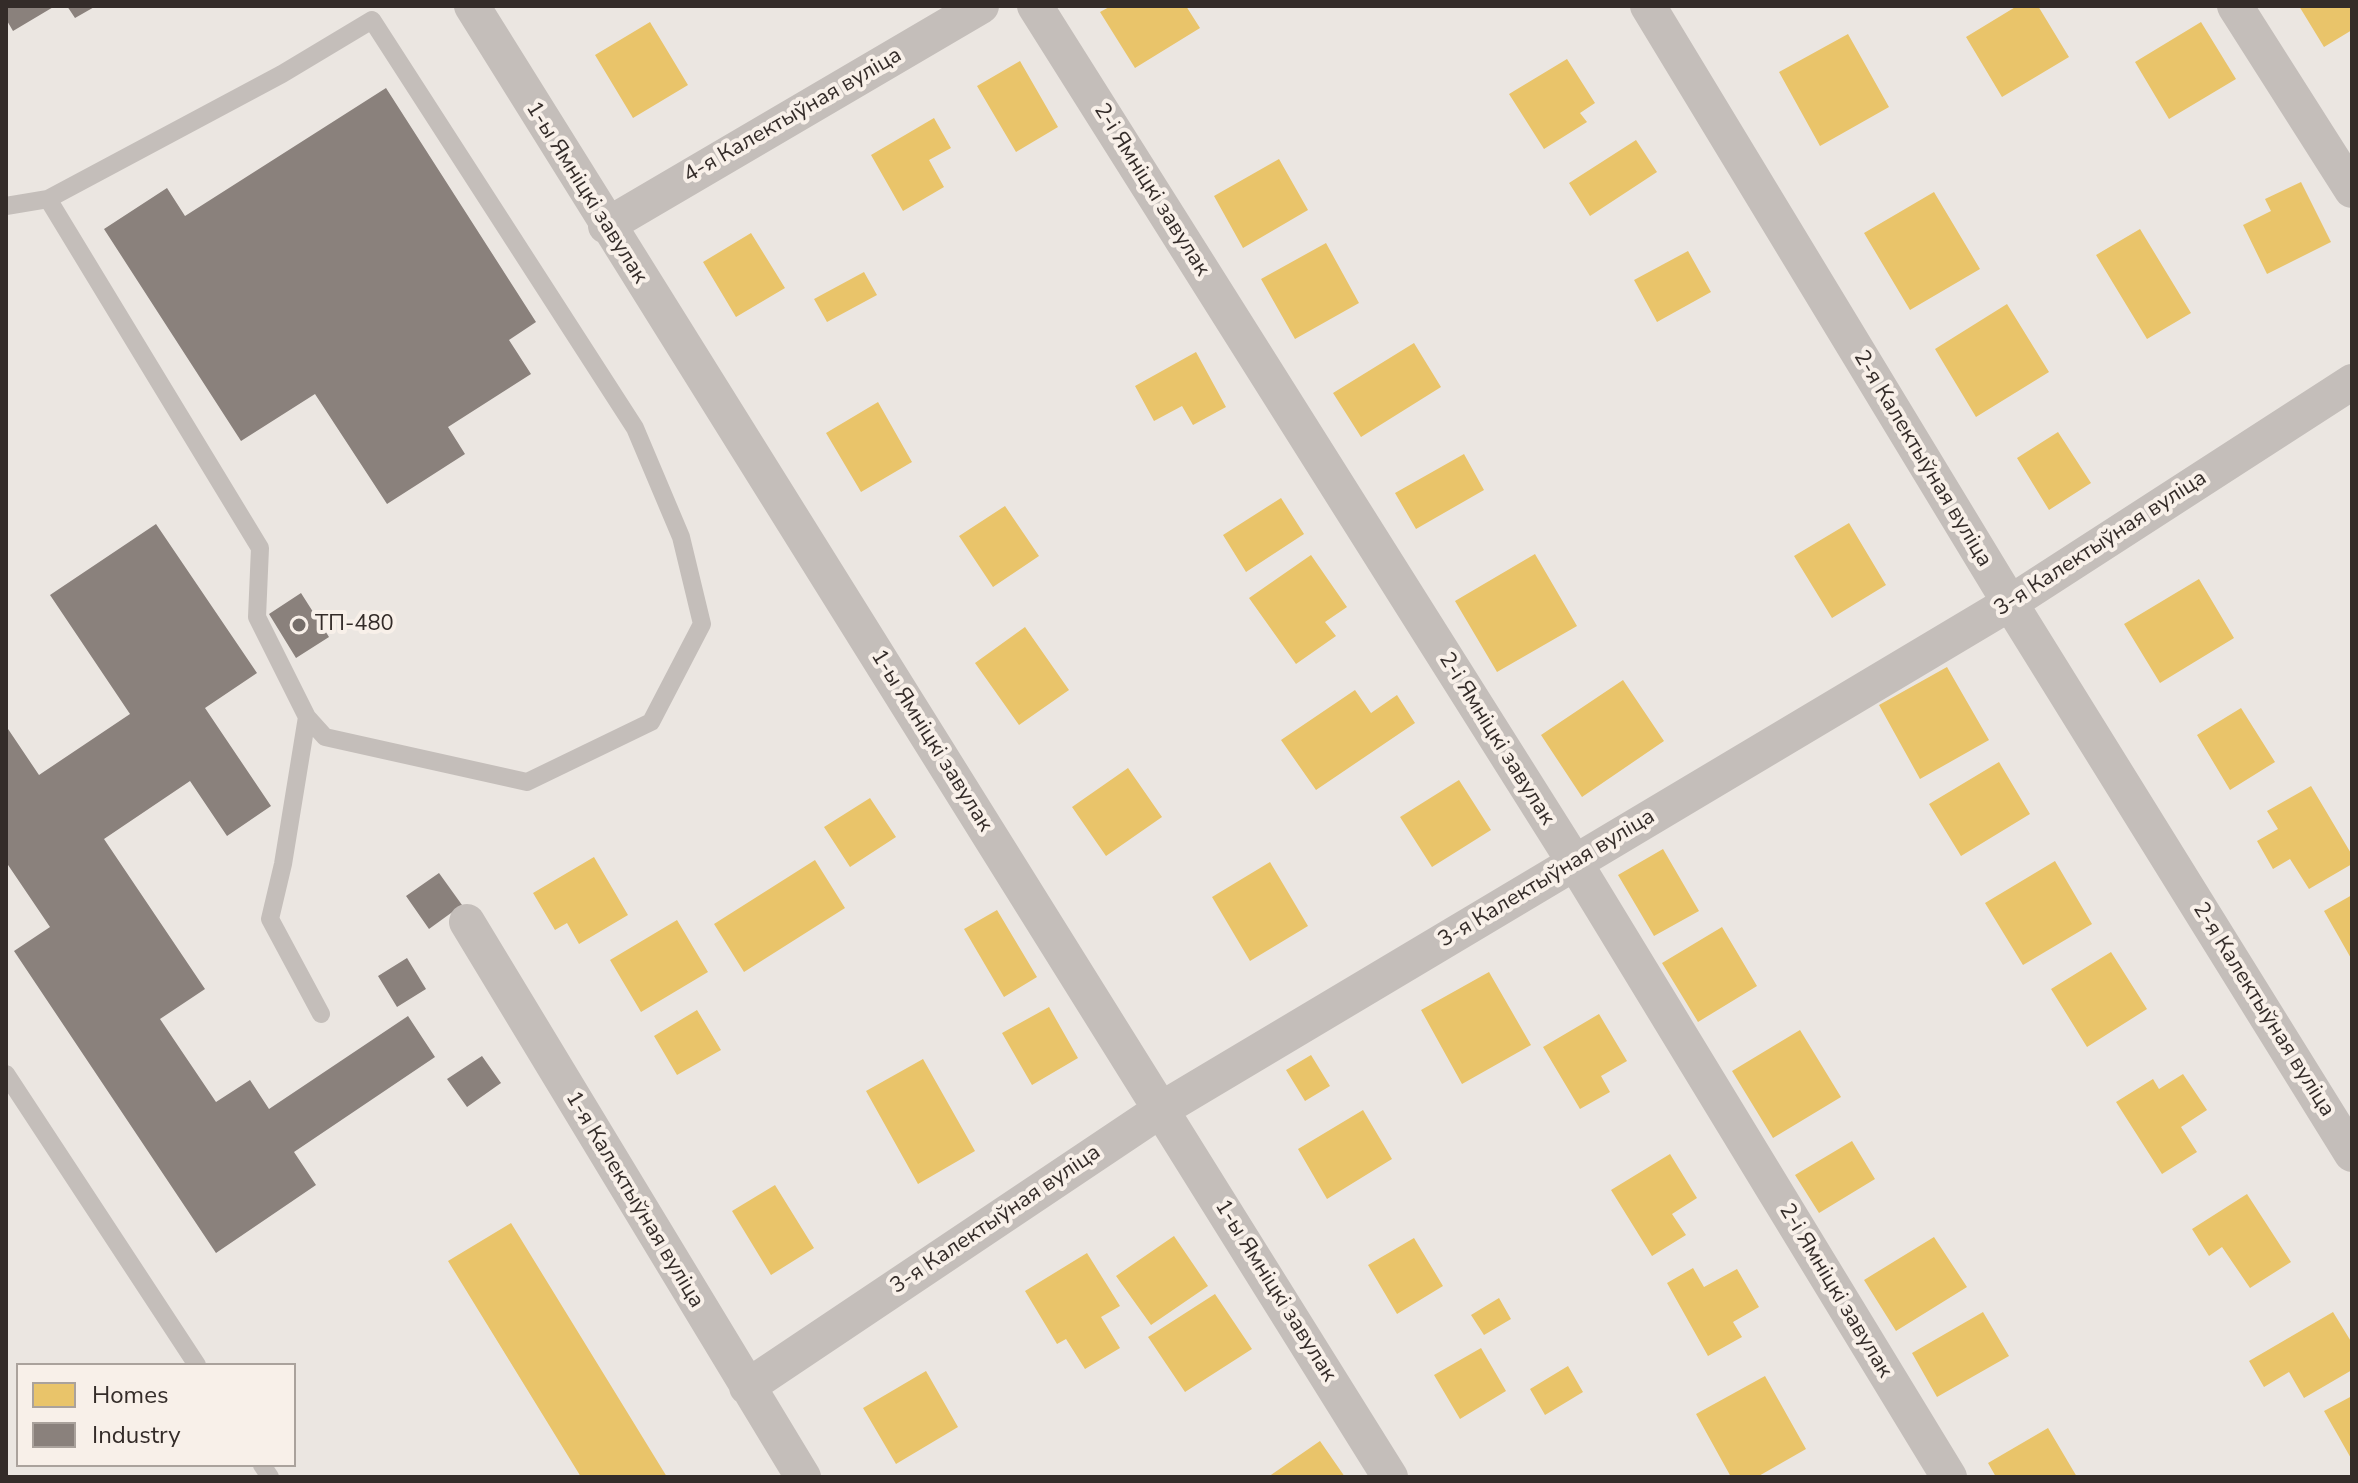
<!DOCTYPE html>
<meta charset="utf-8">
<style>
body{margin:0}
#map{position:relative;width:2358px;height:1483px;overflow:hidden;background:#ebe6e1;font-family:"Nunito Sans",sans-serif}
canvas{display:block}
.frame{position:absolute;inset:0;border:8px solid #342c29;pointer-events:none}
.legend{position:absolute;left:16px;top:1363px;width:280px;height:104px;box-sizing:border-box;background:#f8f0e9;border:2px solid #aaa29c;margin:0;padding:10px 14px;list-style:none;font-size:24px;color:#342c29}
.legend li{display:flex;align-items:center;gap:16px;height:40px}
.legend b{width:40px;border:2px solid #aaa29c}
</style>
<div id="map">
<canvas width="2358" height="1483"></canvas>
<div class="frame"></div>
<ul class="legend">
<li><b style="height:22px;background:#e9c46a"></b>Homes</li>
<li><b style="height:22px;background:#8a817c"></b>Industry</li>
</ul>
</div>
<script>
const ctx = document.querySelector('canvas').getContext('2d');
ctx.lineJoin = 'round';
function fill(path, color) { ctx.fillStyle = color; ctx.fill(path, 'evenodd'); }
function trace(path, color, width, dash) { ctx.strokeStyle = color; ctx.lineWidth = width; ctx.lineCap = dash ? 'butt' : 'round'; ctx.setLineDash(dash || []); ctx.stroke(path); }
function label(font, color, halo, rows, align = 'center') {
  ctx.font = font + ' "Nunito Sans",sans-serif'; ctx.lineWidth = 8; ctx.setLineDash([]); ctx.textBaseline = 'middle'; ctx.strokeStyle = halo; ctx.fillStyle = color; for (const [text, x, y, turn = 0] of rows) {
    ctx.save(); ctx.translate(x, y); ctx.rotate((+turn || 0) * Math.PI / 180); ctx.textAlign = isNaN(turn) ? turn : align; if (halo) ctx.strokeText(text, 0, 0); ctx.fillText(text, 0, 0); ctx.restore();
  }
}
fill(new Path2D(`
 M1111,6H1186L1200,28L1135,68L1100,12Z
 M2017,6H2038L2069,57L2002,97L1966,37Z
 M2299,6H2352V30L2324,47Z
 M650,22L688,85L633,118L595,55Z
 M2201,22L2236,79L2169,119L2135,62Z
 M1848,34L1889,107L1820,146L1779,72Z
 M1567,59L1595,103L1580,113L1587,122L1544,149L1509,94Z
 M1020,61L1058,127L1016,152L977,86Z
 M934,118L951,148L929,160L944,187L903,211L871,155Z
 M1636,140L1657,172L1590,216L1569,183Z
 M1279,159L1308,210L1243,248L1214,196Z
 M2301,182L2331,242L2267,274L2243,225L2271,211L2265,199Z
 M1934,192L1980,269L1910,310L1864,233Z
 M2140,229L2191,313L2147,339L2096,255Z
 M751,233L785,288L736,317L703,262Z
 M1326,243L1359,303L1295,339L1261,279Z
 M1688,251L1711,292L1657,322L1634,280Z
 M864,272L877,295L827,322L814,299Z
 M2007,304L2049,372L1976,417L1935,349Z
 M1414,343L1441,387L1361,437L1333,393Z
 M1196,352L1226,407L1193,425L1182,406L1154,421L1135,386Z
 M878,402L912,462L861,492L826,433Z
 M2058,432L2091,483L2049,510L2017,458Z
 M1464,454L1484,490L1416,529L1395,493Z
 M1281,498L1304,534L1246,572L1223,535Z
 M1005,506L1039,556L993,587L959,536Z
 M1849,523L1886,585L1832,618L1794,556Z
 M1535,554L1577,626L1497,672L1455,601Z
 M1311,555L1347,607L1325,622L1336,636L1296,664L1249,598Z
 M2199,579L2234,638L2160,683L2124,624Z
 M1025,627L1069,690L1019,725L975,663Z
 M1947,667L1989,740L1920,779L1879,705Z
 M1623,680L1664,741L1582,797L1541,735Z
 M1355,690L1371,713L1397,695L1415,723L1316,790L1281,740Z
 M2241,708L2275,762L2230,790L2197,735Z
 M1999,762L2030,814L1961,856L1929,804Z
 M1128,768L1162,817L1106,856L1072,807Z
 M1459,780L1491,830L1432,867L1400,817Z
 M2311,786L2352,855V864L2309,889L2290,859L2273,869L2257,841L2278,829L2267,811Z
 M870,798L896,837L850,867L824,827Z
 M1663,849L1699,911L1654,936L1618,875Z
 M594,857L628,915L579,944L567,923L555,930L533,893Z
 M815,860L845,908L744,972L714,924Z
 M2055,861L2092,924L2023,965L1985,903Z
 M1270,862L1308,926L1250,961L1212,897Z
 M2352,895V960L2324,911Z
 M997,910L1037,977L1004,997L964,929Z
 M677,920L708,972L641,1012L610,960Z
 M1722,927L1757,986L1698,1022L1662,963Z
 M2111,952L2147,1009L2087,1047L2051,989Z
 M1489,972L1531,1045L1462,1084L1421,1010Z
 M1049,1007L1078,1058L1032,1085L1002,1033Z
 M697,1010L721,1050L677,1075L654,1036Z
 M1599,1014L1627,1061L1601,1076L1610,1092L1580,1109L1543,1047Z
 M1800,1030L1841,1097L1773,1138L1732,1071Z
 M1311,1055L1330,1086L1305,1101L1286,1070Z
 M923,1059L975,1151L918,1184L866,1091Z
 M2183,1074L2207,1110L2181,1127L2197,1152L2162,1174L2116,1102L2153,1079L2159,1089Z
 M1363,1110L1392,1159L1327,1199L1298,1149Z
 M1852,1141L1875,1179L1819,1213L1795,1175Z
 M1670,1154L1697,1198L1672,1214L1686,1235L1652,1256L1611,1190Z
 M775,1185L814,1248L771,1275L732,1211Z
 M2247,1194L2291,1262L2250,1288L2222,1247L2209,1256L2192,1229Z
 M511,1223L667,1477H581L448,1261Z
 M1174,1236L1208,1286L1151,1325L1116,1276Z
 M1934,1237L1967,1287L1896,1331L1864,1280Z
 M1414,1238L1443,1286L1397,1314L1368,1265Z
 M1087,1253L1120,1306L1101,1317L1120,1348L1085,1369L1066,1339L1057,1344L1025,1291Z
 M1693,1268L1704,1287L1737,1269L1759,1307L1733,1322L1742,1337L1708,1356L1667,1283Z
 M1215,1294L1252,1349L1185,1392L1148,1337Z
 M1499,1298L1511,1319L1484,1335L1471,1315Z
 M1983,1312L2009,1356L1937,1397L1912,1353Z
 M2333,1312L2352,1343V1370L2304,1398L2289,1372L2264,1387L2249,1361Z
 M1481,1348L1506,1391L1460,1419L1434,1375Z
 M1568,1366L1583,1392L1545,1415L1530,1389Z
 M926,1371L958,1427L896,1464L863,1408Z
 M1765,1376L1806,1449L1757,1477H1731L1696,1414Z
 M2352,1396V1460L2324,1411Z
 M2048,1428L2077,1477H1996L1988,1463Z
 M1320,1441L1345,1477H1268Z`), '#e9c46a');
fill(new Path2D(`
 M6,6H55L13,31L6,19Z
 M67,6H96L75,18Z
 M386,88L536,322L509,340L531,374L448,427L465,454L387,504L315,394L241,441L104,229L167,188L185,216Z
 M156,524L257,673L205,708L271,806L227,836L190,781L104,839L205,989L160,1019L216,1102L250,1080L269,1109L408,1016L435,1057L294,1152L316,1185L216,1253L14,951L50,927L6,862V726L39,775L130,714L50,595Z
 M301,593L329,637L296,658L269,614Z
 M439,873L462,905L429,929L406,896Z
 M407,958L426,989L397,1007L378,976Z
 M482,1056L501,1083L467,1107L447,1079Z`), '#8a817c');
trace(new Path2D(`
 M6,206L48,199L282,74L372,20L635,428L681,537L702,624L651,722L527,782L325,737L307,717L257,617L260,548L48,199
 M307,717L283,864L270,919L321,1014
 M6,1074L197,1365
 M262,1465L270,1477`), '#c4beba', 18);
trace(new Path2D(`
 M472,6L1390,1477
 M1035,6L1575,863L1949,1477
 M1648,6L2010,603L2352,1154
 M2235,6L2352,190
 M606,226L981,6
 M467,922L803,1477
 M747,1387L1162,1109L2010,603L2352,382`), '#c4beba', 36);
for (const [x, y, r, color] of [
 [299,625,8,"#746d69"]
]) { const dot = new Path2D(); dot.arc(x, y, r, 0, 2 * Math.PI); ctx.fillStyle = color; ctx.fill(dot); trace(dot, '#f8f0e9', 3); }
label('22px', '#342c29', '#f8f0e9', [
 ["4-я Калектыўная вуліца",793,116,-30],
 ["2-і Ямніцкі завулак",1151,190,58],
 ["1-ы Ямніцкі завулак",586,193,58],
 ["2-я Калектыўная вуліца",1922,459,59],
 ["3-я Калектыўная вуліца",2101,544,-33],
 ["2-і Ямніцкі завулак",1496,739,58],
 ["1-ы Ямніцкі завулак",931,741,58],
 ["3-я Калектыўная вуліца",1547,879,-31],
 ["2-я Калектыўная вуліца",2263,1010,58],
 ["1-я Калектыўная вуліца",634,1200,59],
 ["3-я Калектыўная вуліца",996,1220,-34],
 ["1-ы Ямніцкі завулак",1275,1291,58],
 ["2-і Ямніцкі завулак",1835,1291,59]
]);
label('22px', '#342c29', '#f8f0e9', [
 ["ТП-480",315,625]
], 'left');
</script>
